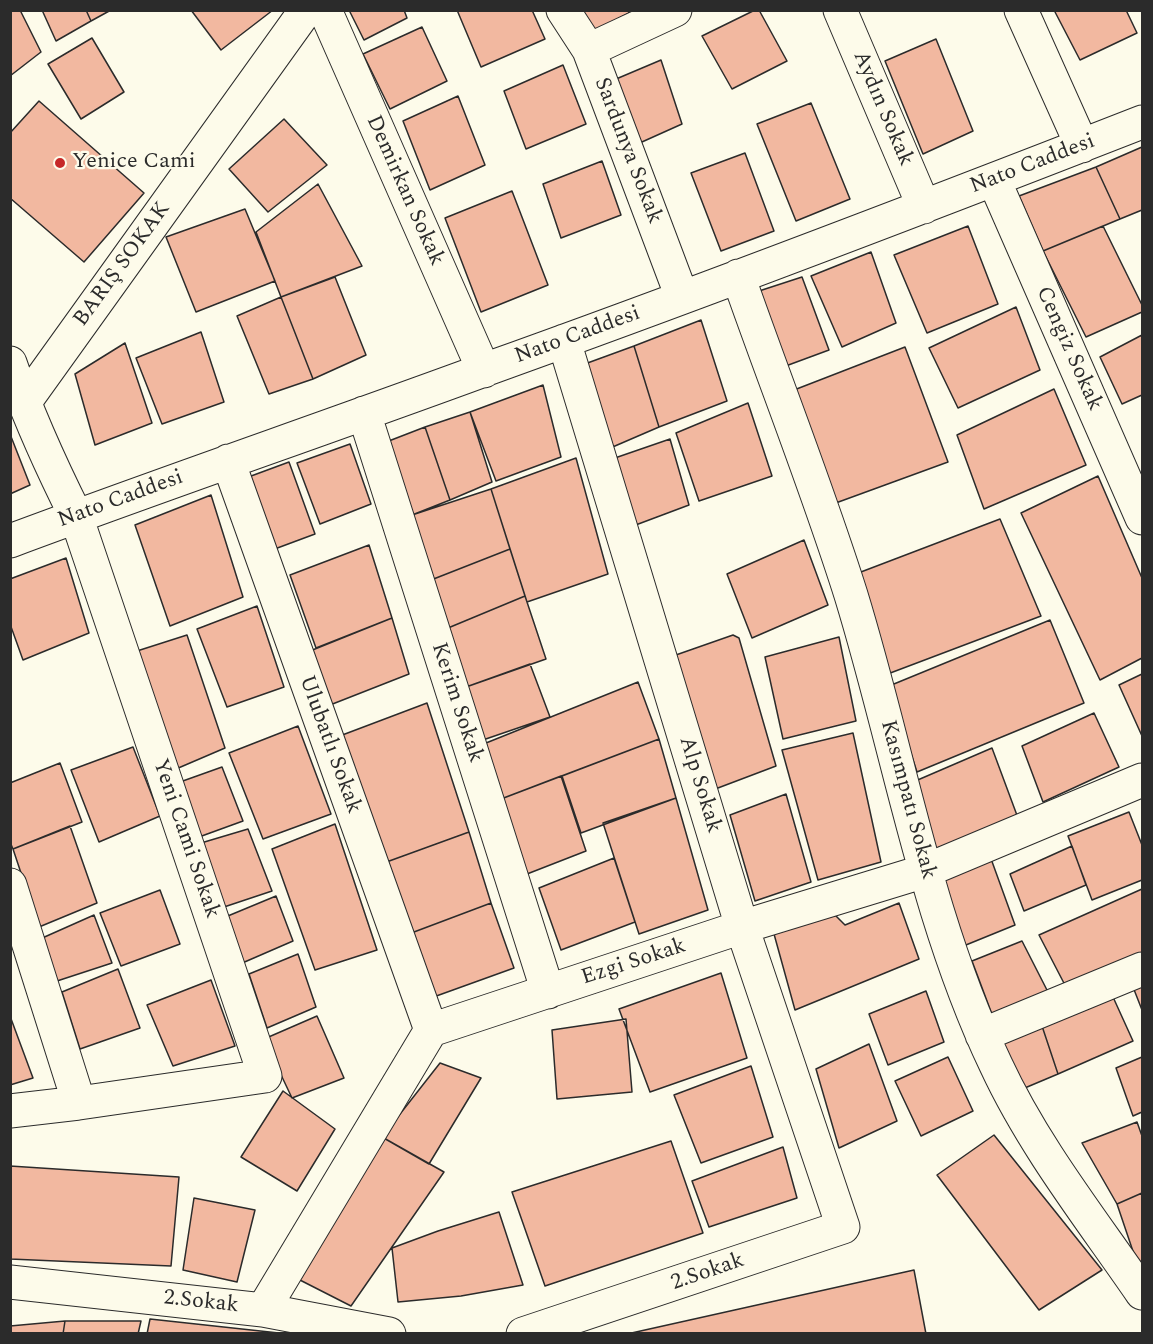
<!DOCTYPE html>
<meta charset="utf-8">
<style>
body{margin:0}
#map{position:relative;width:1153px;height:1344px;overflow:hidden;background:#fdfbea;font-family:Spectral,serif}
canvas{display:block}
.frame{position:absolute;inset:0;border:12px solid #2b2b2b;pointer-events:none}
</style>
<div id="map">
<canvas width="1153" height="1344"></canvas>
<div class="frame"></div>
</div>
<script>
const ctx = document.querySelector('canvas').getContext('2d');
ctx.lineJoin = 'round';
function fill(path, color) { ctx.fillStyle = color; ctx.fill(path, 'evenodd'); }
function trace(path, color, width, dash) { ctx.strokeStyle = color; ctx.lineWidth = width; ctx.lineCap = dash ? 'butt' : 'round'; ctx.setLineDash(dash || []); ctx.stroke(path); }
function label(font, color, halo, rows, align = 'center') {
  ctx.font = font + ' Spectral,serif'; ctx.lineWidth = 4.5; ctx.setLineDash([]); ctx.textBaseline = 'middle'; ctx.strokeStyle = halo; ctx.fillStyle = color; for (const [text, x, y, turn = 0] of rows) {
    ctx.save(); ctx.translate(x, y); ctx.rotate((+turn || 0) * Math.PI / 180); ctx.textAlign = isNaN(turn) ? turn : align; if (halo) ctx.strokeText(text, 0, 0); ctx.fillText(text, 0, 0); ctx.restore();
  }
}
const building = new Path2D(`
 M10,10H20L41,52L10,76Z
 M42,10H86L91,21L56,41Z
 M86,10H111L91,21Z
 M191,10H273L221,50Z
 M349,10H404L407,18L364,40Z
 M457,10H532L545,39L481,67Z
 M574,10H628L629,13L587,35Z
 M755,10H759L787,61L732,89L702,36Z
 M1054,10H1126L1137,33L1080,60Z
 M422,27L447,81L390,109L363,54Z
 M92,38L124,92L81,119L48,64Z
 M936,39L973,131L923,154L885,61Z
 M661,60L682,124L633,146L609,82Z
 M563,65L586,124L526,149L504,91Z
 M458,96L485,165L430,190L403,121Z
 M39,101L144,193L84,262L10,198V133Z
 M811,103L850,199L796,221L757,124Z
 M284,119L327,165L268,212L229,169Z
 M1142,147V210L1120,219L1096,167Z
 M745,153L774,231L721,251L691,173Z
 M602,161L621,215L561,238L543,184Z
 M1096,167L1120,219L1043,251L1019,196Z
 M318,184L362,266L281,297L256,232Z
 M512,191L548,285L481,312L445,218Z
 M245,209L275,281L196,312L166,237Z
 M968,226L998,304L927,333L894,255Z
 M1103,226L1142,305V312L1086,337L1043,251Z
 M871,252L896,323L842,347L811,276Z
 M335,277L366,355L313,379L281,297Z
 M802,277L829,350L783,367L756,292Z
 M281,297L313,379L269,394L237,316Z
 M1016,307L1040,370L958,408L929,348Z
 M701,320L727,401L659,427L634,346Z
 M201,332L224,402L162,424L136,358Z
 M1142,335V395L1122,404L1100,357Z
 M125,343L152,423L95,445L75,374Z
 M634,346L659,427L608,449L582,365Z
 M905,347L948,462L833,504L794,390Z
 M543,385L561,457L496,481L470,412Z
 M1054,389L1086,465L984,509L957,435Z
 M748,403L772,476L699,501L676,433Z
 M470,412L492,482L450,500L425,427Z
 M425,427L450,500L407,517L381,444Z
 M10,434L30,485L10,494Z
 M670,439L689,505L633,526L612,459Z
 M350,444L371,504L320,524L297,463Z
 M576,458L608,574L527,602L491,489Z
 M289,462L315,534L272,550L243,479Z
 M1098,476L1142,578V658L1100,680L1021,513Z
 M491,489L510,549L431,580L412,515Z
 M211,495L243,597L170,626L135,525Z
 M1000,519L1041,616L885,675L853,575Z
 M804,540L828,605L752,638L727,574Z
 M369,545L392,618L316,648L290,575Z
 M510,549L525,596L448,628L431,580Z
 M66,558L89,633L23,660L10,624V579Z
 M525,596L546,659L466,687L448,628Z
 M257,606L284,687L227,707L197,629Z
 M392,618L409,674L330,705L310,651Z
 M1050,620L1084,703L917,772L889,686Z
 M187,635L225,748L176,769L137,651Z
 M733,635L739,638L776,766L710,791L673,656Z
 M839,637L856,721L783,739L765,657Z
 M530,664L550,717L477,742L466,687Z
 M1142,674V736L1119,685Z
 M638,682L659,739L501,799L486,743Z
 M427,703L469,832L381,864L337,737Z
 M1094,713L1119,767L1043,802L1022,746Z
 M298,726L331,814L263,839L229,753Z
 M853,733L881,862L818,880L782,750Z
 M659,739L676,798L581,833L562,776Z
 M133,747L160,816L99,842L71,770Z
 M992,748L1018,818L932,850L913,782Z
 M60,763L82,822L13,849L10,842V783Z
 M222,767L243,821L199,837L180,782Z
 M561,776L586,851L527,874L501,799Z
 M786,794L811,882L755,901L730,815Z
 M676,798L708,910L639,934L603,823Z
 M1129,812L1142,845V880L1092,900L1068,836Z
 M335,824L377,950L315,970L272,849Z
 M70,826L97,903L39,927L13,849Z
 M248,829L272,891L221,908L201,843Z
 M469,832L491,903L406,935L381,864Z
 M1072,846L1086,885L1024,911L1010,874Z
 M990,856L1015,925L961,947L937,878Z
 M614,858L635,922L561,950L539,888Z
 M1142,889V956L1067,989L1039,935Z
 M160,890L180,944L121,966L100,913Z
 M276,896L293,941L240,964L223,918Z
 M491,903L514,968L428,999L406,935Z
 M899,903L919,959L795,1010L774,934L834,914L845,925Z
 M94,915L112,963L57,981L40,939Z
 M1022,941L1049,994L993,1017L972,961Z
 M298,954L316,1007L267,1028L249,974Z
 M118,969L140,1028L80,1049L62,992Z
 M721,973L747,1058L650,1092L619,1009Z
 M211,980L235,1046L173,1066L147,1005Z
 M1142,982V1010L1133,987Z
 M926,991L944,1042L888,1065L869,1014Z
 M1113,997L1133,1041L1058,1074L1042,1026Z
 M10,1016L33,1078L10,1085Z
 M317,1016L344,1078L292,1098L264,1039Z
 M626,1019L632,1092L557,1099L552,1030Z
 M1042,1026L1058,1074L1020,1090L1001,1041Z
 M869,1044L897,1121L839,1148L816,1069Z
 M948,1057L973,1111L921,1136L895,1081Z
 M1142,1057V1112L1133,1116L1116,1068Z
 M440,1063L481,1078L429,1164L382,1137Z
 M751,1066L773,1137L701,1163L674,1095Z
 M283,1091L335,1129L297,1191L241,1157Z
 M1137,1122L1142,1136V1193L1117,1204L1082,1143Z
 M994,1135L1102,1270L1039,1310L937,1175Z
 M382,1137L444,1172L351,1306L294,1277Z
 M671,1141L703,1233L545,1286L512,1192Z
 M783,1147L797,1198L709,1227L692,1181Z
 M10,1166L179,1177L171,1266L10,1259Z
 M1142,1193V1272H1140L1117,1204Z
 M194,1198L255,1210L237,1282L183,1270Z
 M499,1212L523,1285L461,1296L398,1302L392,1248L438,1231Z
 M914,1270L926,1334H627Z
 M150,1319L288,1334H147Z
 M65,1321H141L138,1334H63Z
 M65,1321L63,1334H10V1326Z`);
fill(building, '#f2b8a0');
trace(building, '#2b2b2b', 1.5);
const minor = new Path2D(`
 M325,10L484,371
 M563,10L589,50L682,297
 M840,10L924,207
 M1021,10L1082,146
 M589,50L675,10
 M994,180L1142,518
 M738,276C775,382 817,487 851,595C899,751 925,916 996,1065C1034,1147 1092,1220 1142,1293
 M10,363C28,416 51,466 76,516L265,1076L79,1103L10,1111
 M24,403L306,10
 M364,413L548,992
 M228,461L431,1030
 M10,541C168,482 326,428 484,370C705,291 924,207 1142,122
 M10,885L79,1103
 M982,1035L1142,969
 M10,1282L263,1310L389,1334
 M263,1310L431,1030L742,927L925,871L1142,780
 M523,1334L843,1227L742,927L564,341`);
trace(minor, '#2b2b2b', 35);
trace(minor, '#fdfbea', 33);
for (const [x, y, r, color] of [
 [60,163,6,"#c62828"]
]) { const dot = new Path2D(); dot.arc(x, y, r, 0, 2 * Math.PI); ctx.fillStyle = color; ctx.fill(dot); trace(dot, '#fdfbea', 2); }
label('22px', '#2b2b2b', '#fdfbea', [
 ["Aydın Sokak",882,109,67],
 ["Sardunya Sokak",627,151,69],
 ["Nato Caddesi",1033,165,-21],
 ["Demirkan Sokak",404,191,66],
 ["BARIŞ SOKAK",123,265,-54],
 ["Nato Caddesi",578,336,-20],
 ["Cengiz Sokak",1068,349,66],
 ["Nato Caddesi",121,500,-20],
 ["Kerim Sokak",456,703,72],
 ["Ulubatlı Sokak",329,745,70],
 ["Alp Sokak",699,785,73],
 ["Kasımpatı Sokak",907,800,75],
 ["Yeni Cami Sokak",185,839,71],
 ["Ezgi Sokak",634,963,-18],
 ["2.Sokak",708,1273,-19],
 ["2.Sokak",201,1303,6]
]);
label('22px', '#2b2b2b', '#fdfbea', [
 ["Yenice Cami",72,163]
], 'left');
</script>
